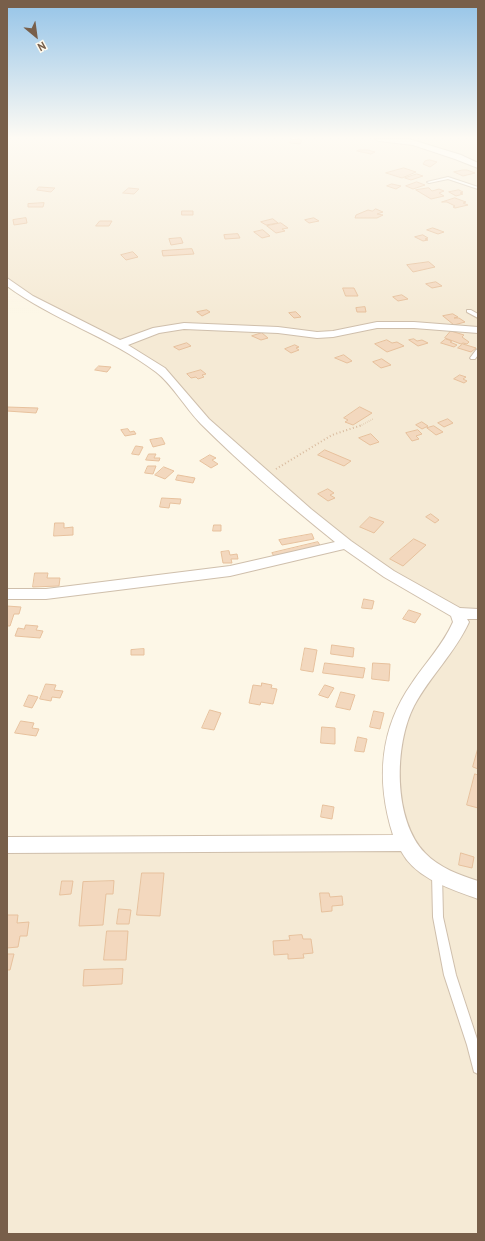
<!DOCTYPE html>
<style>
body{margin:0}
#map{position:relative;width:485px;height:1241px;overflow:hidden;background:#fdf7e7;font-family:"PT Sans",sans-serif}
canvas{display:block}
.frame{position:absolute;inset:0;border:8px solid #785f4a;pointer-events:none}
.north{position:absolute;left:16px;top:16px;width:40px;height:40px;-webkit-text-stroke:3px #fffaee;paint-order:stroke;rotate:151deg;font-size:11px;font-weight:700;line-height:16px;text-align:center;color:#785f4a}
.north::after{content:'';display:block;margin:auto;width:14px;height:18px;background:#785f4a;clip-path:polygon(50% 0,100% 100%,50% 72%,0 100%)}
</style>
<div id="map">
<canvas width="485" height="1241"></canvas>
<div class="frame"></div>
<div class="north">N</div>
</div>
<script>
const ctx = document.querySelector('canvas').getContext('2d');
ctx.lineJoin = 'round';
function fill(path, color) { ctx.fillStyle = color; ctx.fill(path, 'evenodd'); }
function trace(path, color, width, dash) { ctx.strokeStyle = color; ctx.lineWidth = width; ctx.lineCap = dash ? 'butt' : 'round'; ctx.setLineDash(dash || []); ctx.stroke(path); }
fill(new Path2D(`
 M7,139H478V1234H7V853L403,845L394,735L458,620L386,574L202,419L159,370L7,282Z`), '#f5ead5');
const building = new Path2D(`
 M292,139L302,140L300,144L290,143Z
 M359,150H368L375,152L371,154L357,151Z
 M430,160L437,162L430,167L423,164L425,161Z
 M404,168L416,172L402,178L386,173Z
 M463,170H467L475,173L463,176L454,172Z
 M417,174L423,176L411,180L405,178Z
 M417,182L425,185L413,189L406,186Z
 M392,184L401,186L396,189L387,186Z
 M39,187L55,188L51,192L37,190Z
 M129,188L139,189L134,194L123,193Z
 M429,188L432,191L439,189L444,191L439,193L444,196L431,199L416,190Z
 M459,190L463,192L460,193L463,194L456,196L449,192Z
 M455,198L466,202L463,203L468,205L455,208L453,207L455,206L447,202H442Z
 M44,203L43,207H28V204Z
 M376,209L383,212L377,214L383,215L377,218H355L356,215L368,210L372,211Z
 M182,211H193V215H182Z
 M26,218L27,223L14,225L13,220Z
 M314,218L319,221L309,223L305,220Z
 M273,219L278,223L266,225L261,222Z
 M100,221H112L109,226H96Z
 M281,223L288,228L282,229L285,231L276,233L267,226Z
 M433,228L444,232L438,234L427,230Z
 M263,230L270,236L262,238L254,232Z
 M238,234L240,238L225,239L224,235Z
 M423,235L428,238L425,239L428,240L423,241L415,237Z
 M181,238L183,243L171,245L169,239Z
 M192,249L194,254L163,256L162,251Z
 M133,252L138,257L126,260L121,255Z
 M429,262L435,267L413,272L407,265Z
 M436,282L442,286L432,288L426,284Z
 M343,288H354L358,296H346Z
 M402,295L408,299L398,301L393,297Z
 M365,307L366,312H357L356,308Z
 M207,310L210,312L202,316L197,312Z
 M296,312L301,317L294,318L289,313Z
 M453,314L458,317L454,318H459L465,322L454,325L443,316Z
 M451,331L464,335L462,337L469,342L467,344L463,343L461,344L445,338Z
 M262,333L268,338L261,340L252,336Z
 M414,339L417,341L422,340L428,343L418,346L409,340Z
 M446,339L452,341L450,342L457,345L454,347L441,343Z
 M387,340L392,343L397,342L404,346L387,352L375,344Z
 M187,343L191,346L179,350L174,347Z
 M463,344L476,348L471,352L458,348Z
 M295,345L299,347L296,348L299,350L291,353L285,349Z
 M344,355L352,361L347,363L335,358Z
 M382,359L391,365L381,368L373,362Z
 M99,366L111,367L107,372L95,370Z
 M201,370L206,374L202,375L204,377L198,379L196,377L191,378L187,374Z
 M460,375L466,377L463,379L467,381L464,383L454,379Z
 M7,407L38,408L36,413L7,411Z
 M360,407L372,413L353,425L345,422L348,420L344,418Z
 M448,419L453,423L444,427L438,423Z
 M422,422L428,426L422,429L416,425Z
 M434,426L443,432L436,435L427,428Z
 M128,429L130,432L134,431L136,434L125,436L121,430Z
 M418,430L422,434L416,436L419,439L412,441L406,433Z
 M371,434L379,442L370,445L359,438Z
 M162,438L165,444L153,447L150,440Z
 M136,446L143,447L139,455L132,454Z
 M325,450L351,461L344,466L318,455Z
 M149,454H156L154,458H160L159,461L146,460Z
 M210,455L216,458L212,460L218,464L211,468L200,461Z
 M148,466H156L153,474L145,473Z
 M164,467L174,471L165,479L155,475Z
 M178,475L195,478L193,483L176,480Z
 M328,489L334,493L330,495L335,498L328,501L318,494Z
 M162,498L181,499L180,504L170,503L169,508L160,507Z
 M431,514L439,520L435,523L426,517Z
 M370,517L384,522L374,533L360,527Z
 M55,523H64V528L73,527V535L54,536Z
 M214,525H221V531H213Z
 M312,534L314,539L282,545L279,540Z
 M414,539L426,545L403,566L390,559Z
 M318,542L321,547L275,558L272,553Z
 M229,551L230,555L237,554L238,559H231L232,563H223L221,552Z
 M35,573H48L47,578H60L59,586L33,587Z
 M364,599L374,601L372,609L362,608Z
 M7,606L21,607L19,614H14L10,626H7Z
 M409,610L421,614L415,623L403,619Z
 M26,625L38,626L36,630L43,631L40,638L15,636L18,628L24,629Z
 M332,645L354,648L353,657L331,654Z
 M305,648L317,650L313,672L301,670Z
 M144,649V655H131V650Z
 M325,663L365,668L363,678L323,673Z
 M373,663L390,664L389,681L372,679Z
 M262,683L272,685L271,688L277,689L273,704L261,702L260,705L249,703L253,685L261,686Z
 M46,684L56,685L54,690L63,691L60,698L52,697L51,701L40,699Z
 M325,685L334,688L328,698L319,695Z
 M341,692L355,695L350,710L336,707Z
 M29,695L38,697L32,708L24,706Z
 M210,710L221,713L214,730L202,728Z
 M374,711L384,713L380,729L370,727Z
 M21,721L34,723L32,728L39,729L36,736L15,733Z
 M322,727L335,728V744L321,743Z
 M358,737L367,739L364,752L355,751Z
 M478,748V769L473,767Z
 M475,774L478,775V808L467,805Z
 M323,805L334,807L332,819L321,817Z
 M461,853L474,857L472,868L459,865Z
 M142,873H164L160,916L137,915Z
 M62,881H73L71,894L60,895Z
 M114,881L113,894H106L103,925L79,926L83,882Z
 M320,893H329L330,897L342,896L343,905L332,906V911L322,912Z
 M119,909L131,910L129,924H117Z
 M7,915H18L17,923L29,922L27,936H20L18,947L7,948Z
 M107,931H128L126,960H104Z
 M302,935L303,939H311L313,953L303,954L304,958L288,959V954L274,955L273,941L290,940L289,936Z
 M7,954H14L10,970H7Z
 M123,969L122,984L83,986L84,970Z`);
fill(building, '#f3d8be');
trace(building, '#e7c19d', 1);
const lane = new Path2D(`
 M448,177L478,187V189L448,179L429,183L427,182Z
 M467,310H471L478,314V318L467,312Z
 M478,349V355L475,359H471L470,358L476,350Z
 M437,869L441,871L442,874L443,917L456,975L478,1042V1074L474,1072L467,1045L444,975L433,917L432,874L433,871Z`);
const street = new Path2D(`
 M375,139H409L461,155L478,163V168L455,159L413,145L379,141Z
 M7,278L33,296L120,340L153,328L184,323L278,327L317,332L333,331L377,322H414L478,327V333L414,328H377L333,337L317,338L278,333L184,329L159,333L128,345L165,368L209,419L311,509L351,541L394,571L460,608L478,609V619H467L469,622C455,653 430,676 414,706C394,745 393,820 425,853C439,868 460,875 478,881V899C451,889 416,879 401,851L7,853V837L393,835C376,781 379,730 412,683C426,662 443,645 453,622L451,616L384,577L344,549L230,576L46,599H7V589H46L230,566L335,542C289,505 243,466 201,424C186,409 172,384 156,372C110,337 53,320 7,286Z`);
trace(lane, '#cfbfac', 2);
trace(street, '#cfbfac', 2);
trace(new Path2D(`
 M360,426L373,419`), '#d9bca0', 1.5, [0.5, 1.5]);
trace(new Path2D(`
 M276,469L332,435L362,425`), '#d9bca0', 2, [1, 2.5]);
fill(lane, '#fff');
fill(street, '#fff');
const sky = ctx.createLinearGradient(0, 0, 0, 313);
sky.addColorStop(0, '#95c4e8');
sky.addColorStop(0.44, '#fefbf4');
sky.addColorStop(1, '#fefbf400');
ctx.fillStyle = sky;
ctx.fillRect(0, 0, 485, 313);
</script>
